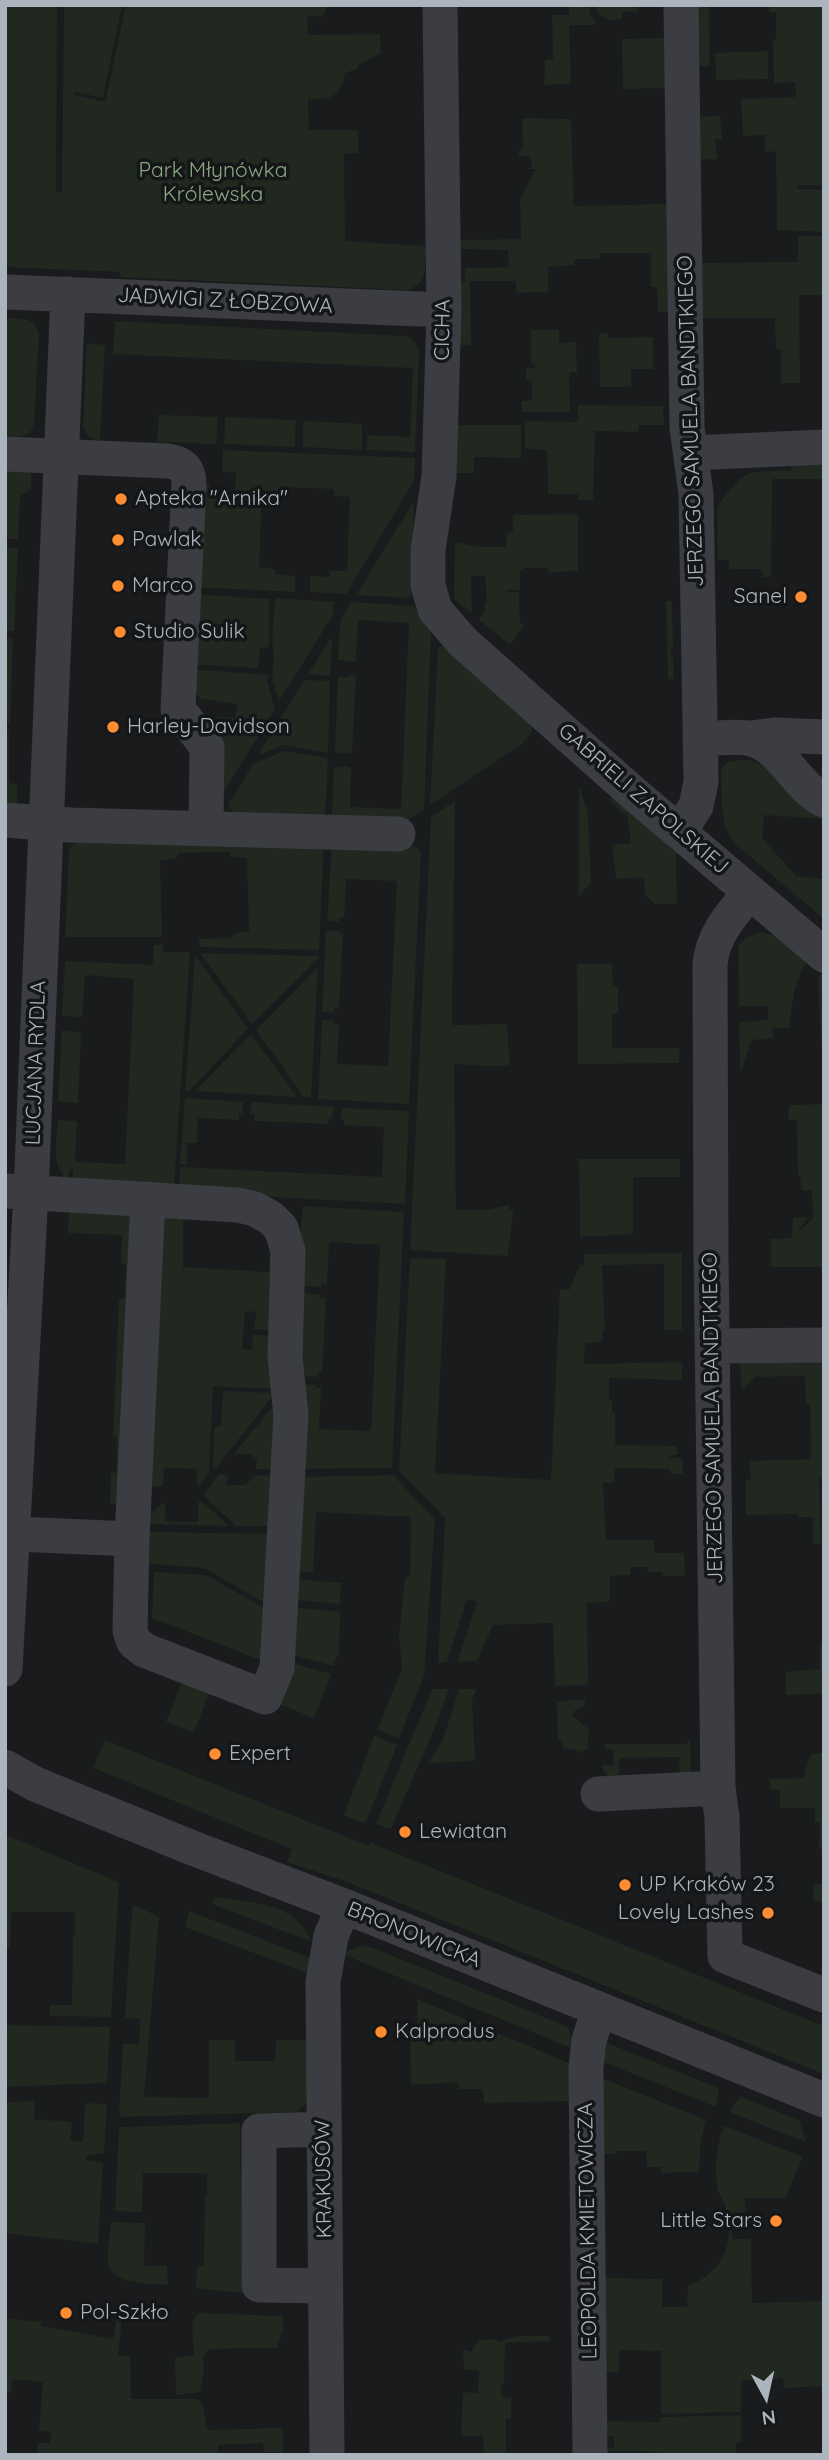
<!DOCTYPE html>
<meta charset="utf-8">
<style>
body{margin:0}
#map{position:relative;width:829px;height:2460px;overflow:hidden;background:#1a1b1d;font-family:Quicksand,sans-serif}
canvas{display:block}
.frame{position:absolute;inset:0;border:7px solid #acb5bd;pointer-events:none}
.north{position:absolute;left:731px;top:2362px;width:70px;height:70px;-webkit-text-stroke:5px #151618;paint-order:stroke;rotate:172deg;font-size:19px;font-weight:700;line-height:28px;text-align:center;color:#acb5bd}
.north::after{content:'';display:block;margin:auto;width:24px;height:32px;background:#acb5bd;clip-path:polygon(50% 0,100% 100%,50% 72%,0 100%)}
</style>
<div id="map">
<canvas width="829" height="2460"></canvas>
<div class="frame"></div>
<div class="north">N</div>
</div>
<script>
const ctx = document.querySelector('canvas').getContext('2d');
ctx.lineJoin = 'round';
function fill(path, color) { ctx.fillStyle = color; ctx.fill(path, 'evenodd'); }
function trace(path, color, width, dash) { ctx.strokeStyle = color; ctx.lineWidth = width; ctx.lineCap = dash ? 'butt' : 'round'; ctx.setLineDash(dash || []); ctx.stroke(path); }
function label(font, color, halo, rows, align = 'center') {
  ctx.font = font + ' Quicksand,sans-serif'; ctx.lineWidth = 7; ctx.setLineDash([]); ctx.textBaseline = 'middle'; ctx.strokeStyle = halo; ctx.fillStyle = color; for (const [text, x, y, turn = 0] of rows) {
    ctx.save(); ctx.translate(x, y); ctx.rotate((+turn || 0) * Math.PI / 180); ctx.textAlign = isNaN(turn) ? turn : align; if (halo) ctx.strokeText(text, 0, 0); ctx.fillText(text, 0, 0); ctx.restore();
  }
}
fill(new Path2D(`
 M5,5H57L56,193L62,192L64,5H122L103,98L75,92L74,95L105,102L126,5H328L323,16L307,17L308,35L380,34L381,53L358,65L357,69L345,73C339,99 332,99 308,99L309,130H358V153L344,154L345,241L424,246L426,247C425,266 428,287 405,290L121,277L120,272L5,267Z
 M569,5H589L591,17L596,22L595,25H569L571,84L544,85L545,60H553L552,15H569Z
 M595,5H648L638,6L637,12L622,11V19L609,20L599,15Z
 M694,5H709L710,66H695Z
 M769,5H824V185H797L798,189L824,190V232L777,230L776,152L765,151V135L743,136L741,99L796,97L795,82L774,83L773,40L776,39V12H769Z
 M666,38V88L623,89L622,39Z
 M768,51V79L716,80L715,53Z
 M720,116L722,139H715L717,159L698,160L697,117Z
 M522,118L571,119L574,206L670,204L671,312H658L657,287H651V253H600L599,259H574V265L548,267V292L516,293V281H470L471,345H458V282L465,281V268L509,267L508,250L458,249V240L521,239L520,199L536,169H528L532,167L531,159L528,156H519V149H523Z
 M798,236H824V295H799L800,383H781V350L776,349L775,318H700V263L798,262Z
 M5,318C21,319 35,316 39,334L34,423C31,439 19,436 5,436Z
 M115,321L406,336L415,342L419,351L415,452L367,450V435L410,437L413,368L113,354Z
 M531,330H559V343L576,342L577,372L569,373L570,412H522V401L532,400V381L526,380V368H535V363H531Z
 M599,333H607L608,338L653,337V369H631V387H600Z
 M87,343L105,345L100,441L88,436L83,426Z
 M578,405L663,406L664,425H639L638,432L595,431L593,500H578V494H548L547,450L525,449V421L578,422Z
 M159,415L218,417L216,444L157,442Z
 M225,417L296,420L295,447L224,444Z
 M303,421L362,424V450L303,447Z
 M457,425H521V458L474,457V473H456Z
 M223,450L415,458L414,481L346,594L310,592V576L330,577V571H347L350,497L334,496V489L281,487L279,493L262,492L259,567L275,569V574L295,576V592L192,587L197,486H210V492L235,493L236,473L222,471Z
 M824,459V479H772L771,577H763L762,569H729V560H718L717,512L718,506L730,489L741,478L753,472L791,470V460Z
 M5,467L31,468V489L20,496L18,539H5Z
 M414,501L411,598L356,595Z
 M578,514V571L549,572L548,568H524L520,571V590H506V592H519L520,622L524,626L510,645L478,619L484,612L485,602H487L485,576H471L472,613L454,599L455,542L480,547H506L507,533L513,532V515Z
 M5,547L18,548L14,631H5Z
 M192,594L269,599V647L260,648L258,668L188,664Z
 M275,598L334,602L333,615L279,701L272,679L274,657L272,640Z
 M666,601H672L673,648L671,649V653L673,655L674,679H668Z
 M351,602L414,606L420,620L431,632L424,809L408,820L332,818L334,768L347,766L351,768L350,807L401,809L409,623L358,620L356,661L351,662L338,660L340,621Z
 M332,636L330,676L308,674Z
 M5,638L13,639L10,723L5,722Z
 M444,645L531,722L532,731L522,744L430,805L438,648Z
 M188,669L268,675L267,681L275,709L220,798L222,726L215,717L235,718L238,704L201,699L187,684Z
 M351,675L356,676L352,752L348,754L335,752L338,677H349Z
 M304,680L330,681L328,753L284,745L262,754L259,753Z
 M5,730L9,731V782L17,785V805L5,808Z
 M284,751L328,758L325,818L233,813L228,805L253,764Z
 M750,760L765,766L824,816V819L764,815L762,838L796,876L824,879V919L733,842C719,821 722,794 721,770C727,758 739,761 750,760Z
 M579,786L588,813L591,883L579,896Z
 M608,799H615L676,852L677,904H654L648,897H645L644,877L616,879L612,845L631,843L628,817Z
 M455,801L452,1025L507,1024L510,1064C499,1069 469,1064 454,1064L456,1210H486L509,1205L510,1210H513L508,1256L410,1250L431,817Z
 M324,840L319,950L199,947V939L233,938V933L249,932L247,858L231,857L230,852L177,853V859L160,860L162,934L160,937H65L69,852L71,846L76,842Z
 M332,841L410,845L417,848L421,853L409,1104L318,1099L322,1020L334,1021L333,1024H339L337,1064L388,1066L397,881L346,879L344,918H338L339,922L327,921Z
 M326,930L339,931L338,934L339,932L343,934L339,1009L334,1008V1013L322,1012Z
 M760,932L777,936L807,961C794,983 792,1003 789,1028H772L773,1038L752,1040L740,1073L739,1022L768,1020V1006H739L738,946L745,938Z
 M154,945H163V952H190L174,1187L73,1182V1169H69L68,1179C50,1168 57,1138 58,1120L77,1121L75,1162L125,1164L134,979L85,975L82,1017L62,1016L65,961L153,965Z
 M200,953L319,956V958L252,1024Z
 M195,955L248,1029L189,1091H185Z
 M577,964H612L613,986L618,987V1013L612,1014V1048H680L679,1063L578,1064Z
 M318,967L311,1098L304,1097L256,1030Z
 M821,973L824,976V1088L823,1042L821,1041L818,979Z
 M62,1030L81,1033L78,1103L58,1101Z
 M251,1034L297,1097L195,1091Z
 M185,1098L243,1102L242,1115L239,1113V1120L198,1118L197,1143H187V1165L180,1164Z
 M251,1102L334,1107L332,1119L329,1118L328,1124L255,1121L254,1114L250,1115Z
 M824,1104V1267H771V1239L792,1238L793,1218L809,1217L799,1229L800,1231L813,1218L812,1191L802,1190L800,1176H798L797,1120H788L789,1105Z
 M342,1108L409,1111L405,1204L273,1197L254,1193L179,1188L180,1167L382,1177L384,1127L344,1125V1119L341,1120Z
 M579,1159H680V1177H633V1234L580,1237Z
 M303,1206L404,1212L392,1468L301,1469L299,1384L317,1385L316,1388H321L319,1429L371,1431L380,1245L329,1242L327,1283L323,1284L321,1282V1287L304,1286L300,1236Z
 M156,1207L183,1209V1267L269,1272L270,1242L279,1331L254,1329L256,1312L245,1311L242,1349L252,1350L253,1335L279,1336V1389L213,1386L209,1473L197,1488V1469L164,1468L163,1486L151,1487Z
 M69,1210L133,1212L126,1504H110L111,1473H116L117,1437L113,1436L119,1299H124L126,1264L121,1263L122,1235L68,1233Z
 M682,1253V1330H664V1264L602,1265L605,1330L602,1331V1342L585,1343L584,1364L682,1362V1380L609,1378V1400H612V1413H615V1445L677,1446V1455H670V1458H682L683,1474H671L670,1469L615,1468L614,1482L603,1483L606,1540H654V1553H684L685,1576H663V1572H648L647,1567H630V1575L608,1576L610,1578V1600L608,1602L587,1603L588,1685L555,1686L553,1623L493,1625L477,1661L457,1662L477,1602L467,1599L447,1662L438,1663L445,1518L399,1471L410,1258L446,1259L435,1473L551,1480L560,1289L569,1290L580,1265H584V1254Z
 M302,1293L321,1295L320,1298H326L322,1373H317L318,1377L299,1376Z
 M824,1354V1478L819,1479L821,1544H813V1517H798L797,1514L746,1515V1480L751,1479L749,1461L811,1459L810,1405L806,1404L805,1376L755,1377L745,1388H741L740,1355Z
 M223,1391L275,1393L216,1468H213L214,1427L221,1426Z
 M282,1395V1470L256,1469L257,1460L251,1454H234Z
 M219,1474L229,1476L226,1485H245L256,1475L281,1476L278,1526H236L203,1495Z
 M393,1475L435,1519L424,1676L399,1738L377,1730L402,1668L399,1637L405,1577H410L411,1517L316,1512L313,1573L294,1571L300,1477Z
 M165,1502V1521L198,1522V1502L204,1503L229,1526L150,1524L148,1515Z
 M149,1532L278,1534L274,1608L204,1568L140,1563Z
 M154,1572L206,1575L273,1613L261,1660L152,1618Z
 M294,1579L341,1583L340,1604L293,1600Z
 M293,1607L340,1612L339,1653L333,1666L290,1654Z
 M820,1642H824V1694L786,1695V1672L820,1669Z
 M289,1662L331,1674L314,1718L279,1704Z
 M185,1674L212,1686L194,1732L166,1722Z
 M432,1689H449C433,1737 410,1782 391,1829L376,1824Z
 M459,1689H477L472,1700L475,1761L428,1763L443,1740Z
 M585,1699V1705L575,1710L573,1716L589,1729L588,1749L577,1753L576,1750L563,1748V1742L558,1740L557,1702Z
 M374,1736L397,1745L365,1824L344,1815Z
 M105,1740L356,1841L369,1846L371,1843L824,2026V2074L350,1883L287,1862L292,1849L93,1768Z
 M688,1740H690L691,1775L680,1778L679,1757L619,1758V1779C609,1777 604,1776 602,1765H613L614,1750L605,1749V1744H687Z
 M824,1753V1849H819L820,1822H815V1808H780V1790H770V1779L804,1778L805,1771L811,1754Z
 M5,1835L119,1882L111,2017L50,2016V2005H72L73,1937H75V1912H11L10,1949L5,1948Z
 M813,1884H824V1902H814Z
 M214,1897C251,1903 296,1901 312,1942L212,1904Z
 M134,1905L159,1917L144,2097L209,2098V2040H235V2061H275L276,2040H314L313,2099L296,2112L121,2117L119,2112L123,2044H139L140,2019L125,2018L132,1909Z
 M189,1911L315,1960V1976L185,1927Z
 M359,1946L371,1947L568,2027L576,2050L342,1954Z
 M417,1999L571,2064V2101L484,2103L483,2089H459L458,2082L411,2085L410,2039H418Z
 M5,2025L110,2027L107,2083L5,2087Z
 M605,2042L719,2088L716,2107L596,2059Z
 M600,2077L706,2120L701,2140L699,2172L661,2173V2167H647L646,2151H617L616,2154H601Z
 M740,2096L799,2120L806,2142L730,2112Z
 M35,2101L34,2119L72,2122L70,2140L83,2142L85,2103L107,2104L104,2153L86,2156V2160L103,2163L98,2244L5,2233V2102Z
 M240,2123L242,2293L195,2288L198,2266H204L205,2198L207,2197V2173H143L142,2212L115,2211L119,2127Z
 M724,2126L803,2157L785,2198H745L746,2227H732V2239H751L752,2303L824,2301V2386L784,2388L783,2378L741,2381V2412L661,2414V2351L619,2350V2372L605,2373L603,2278L662,2279V2307H687L688,2286C725,2271 735,2243 725,2205C724,2200 719,2196 718,2191C714,2168 716,2147 724,2126Z
 M111,2222L145,2223L144,2266H167L168,2285C151,2283 109,2285 108,2262C107,2250 110,2235 111,2222Z
 M118,2311L123,2312L118,2355L130,2356L131,2399H198C206,2407 205,2420 207,2430L283,2428V2452H264L263,2443L218,2445V2454L201,2455H37L38,2443H50L51,2432L39,2430L43,2382L12,2379L11,2393H5V2318L41,2322V2326L113,2339Z
 M198,2313L283,2316V2328L277,2348L210,2349L203,2357L204,2370L200,2392L176,2395L175,2357L194,2356L192,2323Z
 M517,2336H549L550,2341L505,2343L504,2383H501L502,2397H511V2418L506,2419V2453H484L483,2436H461L463,2392L478,2393L479,2371L464,2369L463,2349L471,2352L478,2340L497,2339L498,2342Z
 M741,2415V2442L736,2443V2455H663L662,2452L606,2451L607,2448L614,2447V2436H606V2421L660,2422L661,2417Z`), '#20281f');
trace(new Path2D(`
 M440,5L444,310L439,476L428,550V585L435,610L463,642L632,792L824,955
 M5,292L444,310
 M691,453L824,447
 M5,454L168,461C182,463 189,469 189,484L178,709L207,747L206,828
 M751,738L774,735L824,737
 M701,739C716,739 737,735 751,739C783,747 795,786 824,800
 M5,820L71,825L398,834
 M679,832L696,806L701,782L696,494L687,428L681,5
 M750,892C732,914 712,935 710,965L711,1255L718,1788L722,1817L725,1956L824,1995
 M5,1191L238,1205L255,1209L271,1218L281,1228L288,1251L285,1357L291,1415L277,1668L265,1697L144,1650L134,1642L130,1631L132,1539L14,1534
 M712,1346L824,1345
 M132,1539L148,1199
 M5,1669L31,1193L68,294
 M5,1767L35,1784L190,1847L344,1906L824,2100
 M598,1794L718,1788
 M324,2129L259,2131V2285L325,2286
 M327,2455L323,1982L331,1936L344,1906
 M590,2455L586,2068L589,2040L599,2010`), '#3b3d42', 35);
for (const [x, y, r, color] of [
 [121,499,7,"#fe8d31"],
 [118,540,7,"#fe8d31"],
 [118,586,7,"#fe8d31"],
 [801,597,7,"#fe8d31"],
 [120,632,7,"#fe8d31"],
 [113,727,7,"#fe8d31"],
 [215,1754,7,"#fe8d31"],
 [405,1832,7,"#fe8d31"],
 [625,1885,7,"#fe8d31"],
 [768,1913,7,"#fe8d31"],
 [381,2032,7,"#fe8d31"],
 [776,2221,7,"#fe8d31"],
 [66,2313,7,"#fe8d31"]
]) { const dot = new Path2D(); dot.arc(x, y, r, 0, 2 * Math.PI); ctx.fillStyle = color; ctx.fill(dot); trace(dot, '#151618', 2.5); }
label('21px', '#88a982', '#151618', [
 ["Park Młynówka",213,171],
 ["Królewska",213,195]
]);
label('21px', '#acb5bd', '#151618', [
 ["JADWIGI Z ŁOBZOWA",225,301,3],
 ["CICHA",443,330,-89],
 ["JERZEGO SAMUELA BANDTKIEGO",691,421,-92],
 ["GABRIELI ZAPOLSKIEJ",643,799,41],
 ["LUCJANA RYDLA",36,1063,-88],
 ["JERZEGO SAMUELA BANDTKIEGO",713,1418,-91],
 ["BRONOWICKA",414,1935,22],
 ["KRAKUSÓW",324,2179,-91],
 ["LEOPOLDA KMIETOWICZA",588,2231,-91]
]);
label('21px', '#acb5bd', '#151618', [
 ["Apteka \"Arnika\"",135,499],
 ["Pawlak",132,540],
 ["Marco",132,586],
 ["Sanel",787,597,"right"],
 ["Studio Sulik",134,632],
 ["Harley-Davidson",127,727],
 ["Expert",229,1754],
 ["Lewiatan",419,1832],
 ["UP Kraków 23",639,1885],
 ["Lovely Lashes",754,1913,"right"],
 ["Kalprodus",395,2032],
 ["Little Stars",762,2221,"right"],
 ["Pol-Szkło",80,2313]
], 'left');
</script>
